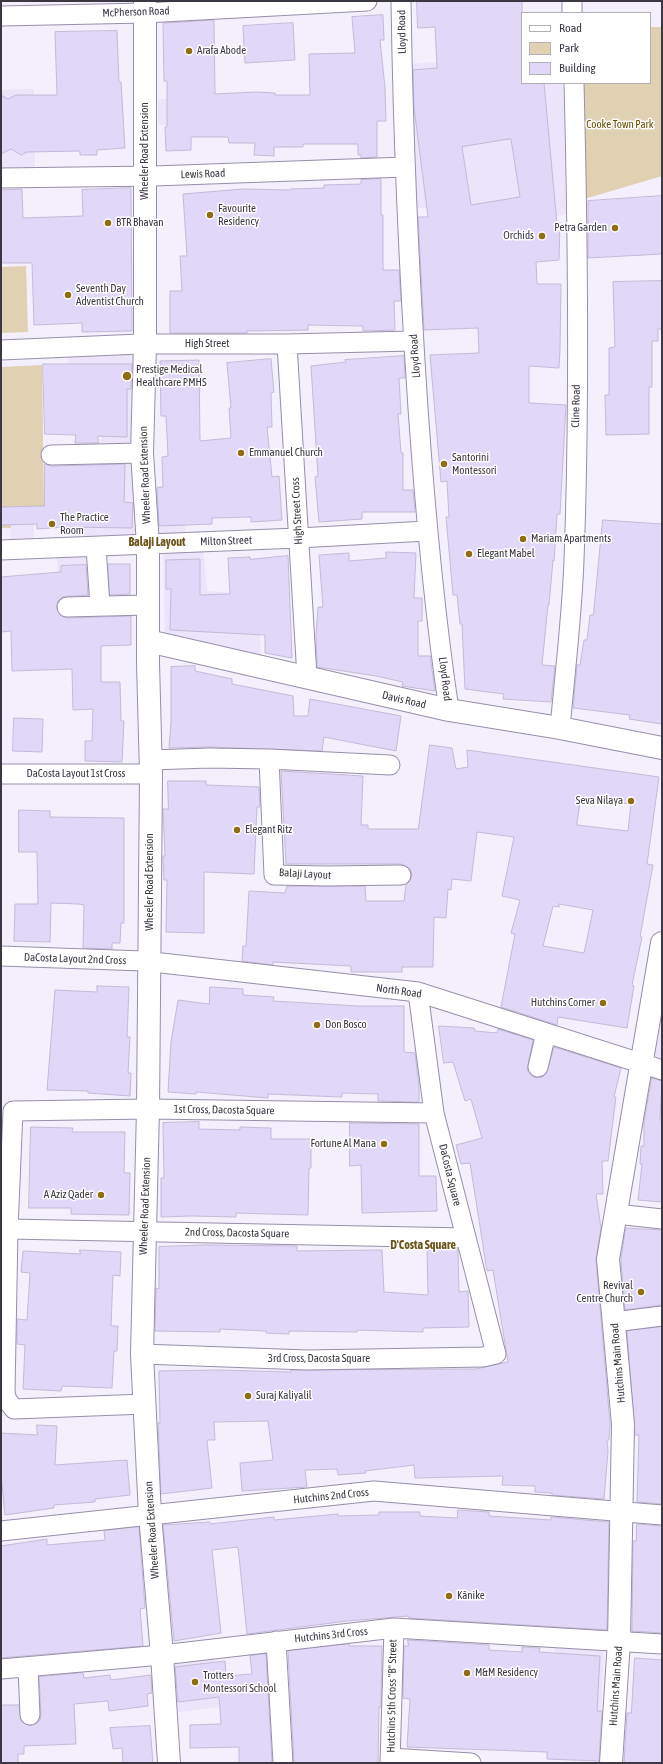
<!DOCTYPE html>
<meta charset="utf-8">
<style>
body{margin:0}
#map{position:relative;width:663px;height:1764px;overflow:hidden;background:#f3effc;font-family:"Asap Condensed",sans-serif}
canvas{display:block}
.frame{position:absolute;inset:0;border:2px solid #3b3743;pointer-events:none}
.legend{position:absolute;left:521px;top:12px;width:130px;height:72px;box-sizing:border-box;background:#fff;border:1px solid #b1afb4;margin:0;padding:5px 7px;list-style:none;font-size:12px;color:#3b3743}
.legend li{display:flex;align-items:center;gap:8px;height:20px}
.legend b{width:20px;border:1px solid #b1afb4}
</style>
<div id="map">
<canvas width="663" height="1764"></canvas>
<div class="frame"></div>
<ul class="legend">
<li><b style="height:5px;background:#fff"></b>Road</li>
<li><b style="height:11px;background:#e0d1b2"></b>Park</li>
<li><b style="height:11px;background:#e1d7f9"></b>Building</li>
</ul>
</div>
<script>
const ctx = document.querySelector('canvas').getContext('2d');
ctx.lineJoin = 'round';
function fill(path, color) { ctx.fillStyle = color; ctx.fill(path, 'evenodd'); }
function trace(path, color, width, dash) { ctx.strokeStyle = color; ctx.lineWidth = width; ctx.lineCap = dash ? 'butt' : 'round'; ctx.setLineDash(dash || []); ctx.stroke(path); }
function label(font, color, halo, rows, align = 'center') {
  ctx.font = font + ' "Asap Condensed",sans-serif'; ctx.lineWidth = 3; ctx.setLineDash([]); ctx.textBaseline = 'middle'; ctx.strokeStyle = halo; ctx.fillStyle = color; for (const [text, x, y, turn = 0] of rows) {
    ctx.save(); ctx.translate(x, y); ctx.rotate((+turn || 0) * Math.PI / 180); ctx.textAlign = isNaN(turn) ? turn : align; if (halo) ctx.strokeText(text, 0, 0); ctx.fillText(text, 0, 0); ctx.restore();
  }
}
fill(new Path2D(`
 M522,57V83H563L566,214L445,242L442,209L416,208L406,64Z
 M34,89L35,168L1,169V90Z
 M199,98V125H158V99Z
 M137,350L138,538L73,540L74,439H101V401H67L68,353Z
 M156,486H184L185,536L157,538Z
 M10,506H34V541L11,542Z
 M203,549L207,591L258,595L261,656L165,634L163,551Z
 M92,553L93,603H59L57,557Z
 M662,988V1065L645,1058Z
 M555,1646L604,1649L601,1711L552,1708Z
 M213,1655L219,1707L173,1713L169,1660Z`), '#ebe4fb');
fill(new Path2D(`
 M650,27H662V176L581,200L578,83H650Z
 M26,266L28,332L1,333V267Z
 M42,365L44,506L10,507L11,528H1V367Z`), '#e0d1b2');
const building = new Path2D(`
 M417,1H522V83H544L557,224L560,222L559,260L536,262L537,284H561L560,349L559,368L529,366V403L566,405L560,514H557L554,561L553,560L549,605H548L542,665L555,666L551,702L503,699L504,694L465,689L462,624H460L457,595H453L446,517H449L447,481L441,482L430,355L479,353L478,328L424,330L418,217H428L414,107L413,70L437,68L435,27L418,28ZM511,139L520,197L471,205L462,147Z
 M383,15L384,40H380L385,88L386,121H377V157L361,158V155H358V144H303V147H274V156L254,155L255,143H229L228,137H191V150L166,151L165,127H167V81H164L163,23L214,20L215,94L256,92L275,93V95H310L309,54L355,53L352,17Z
 M293,23L295,60L245,63L243,26Z
 M117,31L119,82H121L125,148L97,150V155H80V151L27,152L21,155L11,149L1,154V95L8,99L16,95H57L55,32Z
 M381,179V215H383V270H399L401,301H394L395,330L363,331V326L308,325V330L247,331V333H170V291H182L180,256H187L183,194L243,189L290,190V189L324,188V185L361,184V180Z
 M131,188L132,331L82,332V323L34,325L32,263H1V190L22,189L23,218L83,216L82,190Z
 M662,196V254L588,258V201Z
 M662,281V329H658V341H652V387H649V434L606,435L605,395H609V348L615,347L613,282Z
 M404,356L405,378H399L401,414H398L401,453H403V490H413L415,512H362V519L319,522L315,477L318,476L311,366L346,362L345,360Z
 M271,359L274,392L271,393L272,427H267L272,477L279,476L282,520L251,522V517L212,518V524L159,526L157,488L163,487L162,457L168,456L166,416H161L160,361L199,360L200,441L231,438L229,408H231L227,363Z
 M43,364H132L131,389H127V437L98,436V443H75L76,435L45,434Z
 M45,464L51,466L125,464L124,502L133,503L132,528L66,527L37,529V524L1,525V507L44,506Z
 M603,520L662,524V724L629,719L630,715L573,708L577,665H580L584,640H587L590,615H593Z
 M386,552L416,553L414,598H422V621H418V656H430L435,691L402,686L403,682L376,676L317,667L316,636L318,607H323L319,555L349,553V561L386,558Z
 M288,556L292,658L265,653V635L170,630L171,589H166V560L200,559V595L230,594L228,558L250,557V559Z
 M108,564H130V594L110,595Z
 M86,565L88,595L62,597L58,601L56,608L61,616L67,618L131,616V645L101,646V682H120L121,721H124L122,762L85,761V741H92L93,709L73,710L72,669L12,671L11,631L1,632V577L61,572V566Z
 M195,666V671L232,679V684L293,696L294,716H308L310,699L401,716L396,751L324,737L322,751L209,747L169,748L171,722V667Z
 M14,718L43,719L42,752L13,751Z
 M430,745L452,748L456,769L468,767L467,750L659,777L647,864L653,865L640,937H642L632,985L634,986L627,1028L558,1017L557,1025L501,1007L515,934L511,933L520,900L502,896L514,837L477,832L471,881L452,879L451,890L448,889L446,918L434,917L433,967H402V972H351V966L273,962V965L242,961L243,946H246L249,891L285,893L287,886H365L366,901H404L406,885L410,881L412,875L410,869L401,864H286L281,771L363,776L361,825H368V829H418ZM581,798L631,804L628,831L577,825ZM559,904L593,910L584,953L543,946L553,906L559,907Z
 M168,781H206V785L259,787L260,807H257L254,874L204,872V933L166,932L167,880H164L163,856H165L163,809H168Z
 M19,810L50,811V817L124,818V923H121L120,943H112V949L83,948L84,905L79,904L51,903L50,942L14,941L15,904H38L37,852H19Z
 M97,986L129,987L127,1037H130L128,1073H131L130,1096L88,1093V1091L47,1090L55,990L97,992Z
 M210,987L243,989V995L274,997L273,1001L358,1006H404V1052L415,1053L419,1085V1102L378,1101V1094L342,1093V1097L268,1094V1098L196,1092V1094L168,1092L171,1042L178,1000L209,1004Z
 M439,1026L474,1028L475,1031L497,1033L498,1029L533,1040L527,1070L531,1075L536,1078L542,1077L546,1074L554,1047L621,1068L614,1097H616L608,1161H602L603,1194H596L601,1228L596,1260L610,1424L609,1440H607L608,1451L604,1499L552,1495V1493L535,1492V1486L502,1485L503,1476L415,1478L414,1465L365,1471L366,1473L338,1475L337,1469L305,1470L307,1487L242,1491L240,1463L273,1460L268,1421L214,1422L215,1440H207L212,1488L161,1494L158,1423H160L159,1371L218,1370L291,1372V1370L476,1369L508,1362L493,1270L487,1271L470,1163L461,1164L456,1145L482,1138L471,1099L465,1101L453,1062L444,1063Z
 M652,1078L662,1081L660,1120L662,1121V1202L638,1200L642,1164H640L641,1146H644V1122Z
 M199,1122V1129L240,1130V1127L271,1128V1139H311V1168H309L308,1215L236,1213V1217L191,1216L161,1217V1178H164L163,1123Z
 M350,1123L419,1124V1176H436L437,1211L362,1213L361,1165L350,1166Z
 M31,1127L73,1128L72,1132H125L124,1173H130L129,1215L71,1214V1208H29Z
 M626,1228L662,1230V1305L625,1310L621,1260Z
 M204,1245L297,1246V1251L382,1250L384,1292L428,1295L427,1248L458,1249L459,1292L468,1291L469,1327L423,1328V1332L357,1330V1332L289,1331V1334L266,1333V1331L220,1329V1332L155,1331L156,1288L159,1289V1247Z
 M80,1250L121,1252L120,1276L113,1275L111,1326H118L117,1351H114L112,1388L62,1386L61,1391L23,1389L25,1345L17,1344V1319L27,1320L30,1273L21,1272L23,1251L80,1254Z
 M662,1327V1504L637,1502L639,1435H635L627,1331Z
 M37,1425L57,1426L55,1465L127,1460L130,1495L95,1499V1502L54,1505V1508L5,1515L1,1475V1433L37,1435Z
 M458,1510L489,1512V1516L551,1520V1517L609,1522L607,1630L409,1618V1616L347,1621L247,1634L238,1547L212,1550L221,1633L174,1641L163,1525L210,1522V1524L274,1517V1520L338,1514V1516L379,1515V1512H420V1516L457,1518Z
 M637,1524L662,1526V1633L632,1631L633,1541H636Z
 M139,1527L145,1608L140,1609L143,1646L1,1658V1546L47,1539V1545L105,1540L104,1531Z
 M408,1640L489,1645V1650L522,1652V1647L540,1648L539,1652L600,1656L597,1711H602L599,1761L547,1759V1752L407,1747L410,1699L403,1698L404,1646H408Z
 M349,1644V1646H382L381,1707H379L378,1763H294L288,1651Z
 M266,1654L272,1763H239V1747L190,1748V1725L221,1724L219,1697L178,1702L175,1667L225,1661L226,1676L252,1674L250,1656Z
 M635,1658L662,1660V1763H624L627,1713H631Z
 M83,1673L84,1678L110,1675L111,1680L151,1675L152,1693L147,1694L148,1706L109,1711L108,1701L74,1704L76,1744L24,1746V1754H18V1763H1V1705H19L21,1721L30,1726L36,1724L40,1720L41,1715L39,1677Z
 M150,1726L153,1763H123L122,1748L113,1749L110,1728Z`);
fill(building, '#e1d7f9');
trace(building, '#c3bad8', 1);
const minor = new Path2D(`
 M401,1C403,137 409,273 418,408C425,509 434,610 449,710
 M572,1V13
 M1,16L145,13L367,1
 M1,178L154,176L405,167
 M287,344L307,677
 M1,350L140,344H287L413,341
 M51,455L142,453
 M96,547L100,606
 M1,550L298,538L427,531
 M67,607L148,605
 M560,728C565,672 572,616 574,560C580,401 578,242 574,83
 M269,759L390,765
 M151,760L209,758L269,759L274,875L327,876L401,875
 M1,774H151
 M1,956L144,961L418,992L662,1070
 M538,1067L546,1033
 M616,1214L662,1219
 M8,1229L466,1238
 M614,1322L662,1316
 M142,1354L307,1360L483,1357L496,1354L434,1113L418,992
 M145,1404L14,1409L7,1400L5,1393L8,1229L13,1111L148,1109L434,1113
 M1,1531L374,1491L662,1515
 M276,1641L283,1763
 M28,1667L30,1715
 M1,1669L162,1655L394,1628L662,1644
 M390,1758L471,1763
 M390,1763L394,1628`);
const tertiary = new Path2D(`
 M145,1V344L142,453L148,545V663L151,774L148,1109L142,1354L150,1515L162,1655L169,1763
 M148,641L449,710L560,728L662,748
 M611,1763L619,1641L623,1424L608,1259L662,943`);
trace(minor, '#978eab', 21);
trace(tertiary, '#978eab', 24);
trace(minor, '#fff', 19);
trace(tertiary, '#fff', 22);
for (const [x, y, r, color] of [
 [189,51,4,"#8f6d12"],
 [210,215,4,"#8f6d12"],
 [108,223,4,"#8f6d12"],
 [615,228,4,"#8f6d12"],
 [542,236,4,"#8f6d12"],
 [68,295,4,"#8f6d12"],
 [127,376,5,"#8f6d12"],
 [241,453,4,"#8f6d12"],
 [444,464,4,"#8f6d12"],
 [52,524,4,"#8f6d12"],
 [523,539,4,"#8f6d12"],
 [469,554,4,"#8f6d12"],
 [631,801,4,"#8f6d12"],
 [237,830,4,"#8f6d12"],
 [603,1003,4,"#8f6d12"],
 [317,1025,4,"#8f6d12"],
 [384,1144,4,"#8f6d12"],
 [101,1195,4,"#8f6d12"],
 [641,1292,4,"#8f6d12"],
 [248,1396,4,"#8f6d12"],
 [449,1596,4,"#8f6d12"],
 [467,1673,4,"#8f6d12"],
 [195,1682,4,"#8f6d12"]
]) { const dot = new Path2D(); dot.arc(x, y, r, 0, 2 * Math.PI); ctx.fillStyle = color; ctx.fill(dot); trace(dot, '#fff', 1.5); }
label('11px', '#3b3743', '#fff', [
 ["McPherson Road",136,12,-2],
 ["Lloyd Road",402,32,-91],
 ["Wheeler Road Extension",145,151,-90],
 ["Lewis Road",203,174,-2],
 ["High Street",207,344],
 ["Lloyd Road",415,356,-94],
 ["Cline Road",576,406,-89],
 ["Wheeler Road Extension",145,475,-92],
 ["High Street Cross",297,511,-93],
 ["Milton Street",226,541,-2],
 ["Lloyd Road",445,679,83],
 ["Davis Road",404,700,13],
 ["DaCosta Layout 1st Cross",76,774],
 ["Balaji Layout",305,874,3],
 ["Wheeler Road Extension",150,882,-90],
 ["DaCosta Layout 2nd Cross",75,959,2],
 ["North Road",399,991,8],
 ["1st Cross, Dacosta Square",224,1110,1],
 ["DaCosta Square",450,1175,76],
 ["Wheeler Road Extension",145,1206,-88],
 ["2nd Cross, Dacosta Square",237,1233,1],
 ["3rd Cross, Dacosta Square",319,1359],
 ["Hutchins Main Road",618,1363,-95],
 ["Hutchins 2nd Cross",331,1496,-6],
 ["Wheeler Road Extension",152,1530,-94],
 ["Hutchins 3rd Cross",331,1635,-6],
 ["Hutchins Main Road",616,1686,-86],
 ["Hutchins 5th Cross \"B\" Street",392,1696,-89]
]);
label('11px', '#3b3743', '#fff', [
 ["Arafa Abode",197,51],
 ["Favourite",218,209],
 ["Residency",218,222],
 ["BTR Bhavan",116,223],
 ["Petra Garden",607,228,"right"],
 ["Orchids",534,236,"right"],
 ["Seventh Day",76,289],
 ["Adventist Church",76,302],
 ["Prestige Medical",136,370],
 ["Healthcare PMHS",136,383],
 ["Emmanuel Church",249,453],
 ["Santorini",452,458],
 ["Montessori",452,471],
 ["The Practice",60,518],
 ["Room",60,531],
 ["Mariam Apartments",531,539],
 ["Elegant Mabel",477,554],
 ["Seva Nilaya",623,801,"right"],
 ["Elegant Ritz",245,830],
 ["Hutchins Corner",595,1003,"right"],
 ["Don Bosco",325,1025],
 ["Fortune Al Mana",376,1144,"right"],
 ["A Aziz Qader",93,1195,"right"],
 ["Revival",633,1286,"right"],
 ["Centre Church",633,1299,"right"],
 ["Suraj Kaliyalil",256,1396],
 ["Kānike",457,1596],
 ["M&M Residency",475,1673],
 ["Trotters",203,1676],
 ["Montessori School",203,1689]
], 'left');
label('11px', '#684e00', '#fff', [
 ["Cooke Town Park",620,125]
]);
label('bold 12px', '#6c541b', '#fff', [
 ["Balaji Layout",157,542],
 ["D'Costa Square",423,1245]
]);
</script>
